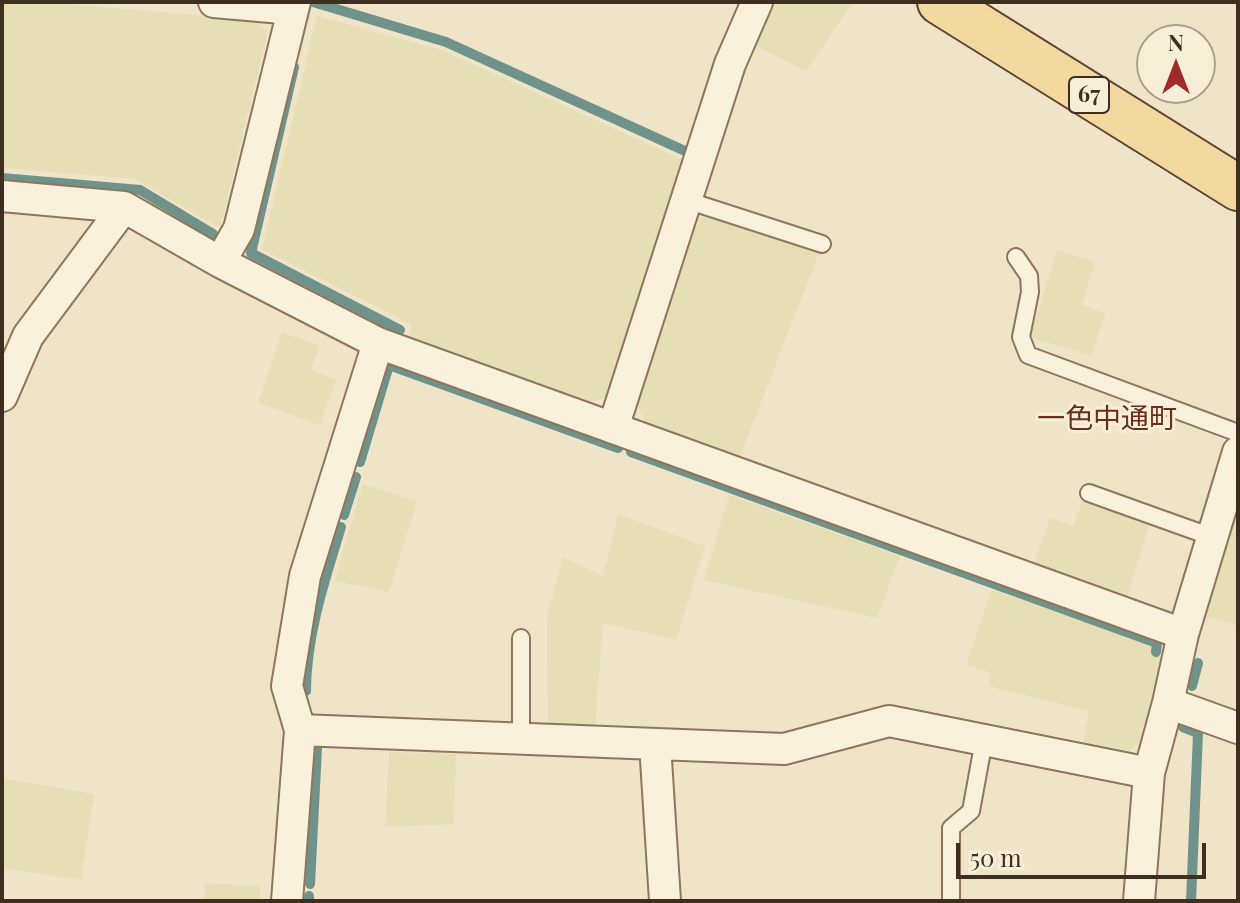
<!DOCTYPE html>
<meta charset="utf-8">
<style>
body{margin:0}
#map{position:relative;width:1240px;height:903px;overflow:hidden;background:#f0e4c8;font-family:"Playfair Display",serif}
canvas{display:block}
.frame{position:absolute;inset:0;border:4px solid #3d2e20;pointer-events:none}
.north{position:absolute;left:1136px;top:24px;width:80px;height:80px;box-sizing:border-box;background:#f7eed8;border:2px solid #ada18e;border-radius:50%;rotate:0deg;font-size:22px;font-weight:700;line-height:32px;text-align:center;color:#3d2e20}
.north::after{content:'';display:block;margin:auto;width:28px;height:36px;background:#9e2a2b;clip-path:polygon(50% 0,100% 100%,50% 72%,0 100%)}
.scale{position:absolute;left:956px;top:843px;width:250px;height:36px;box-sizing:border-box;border:4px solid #3d2e20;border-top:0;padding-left:10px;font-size:24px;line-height:28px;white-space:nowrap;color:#3d2e20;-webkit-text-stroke:6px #f7eed8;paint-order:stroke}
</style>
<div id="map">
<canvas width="1240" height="903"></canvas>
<div class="frame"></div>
<div class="north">N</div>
<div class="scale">50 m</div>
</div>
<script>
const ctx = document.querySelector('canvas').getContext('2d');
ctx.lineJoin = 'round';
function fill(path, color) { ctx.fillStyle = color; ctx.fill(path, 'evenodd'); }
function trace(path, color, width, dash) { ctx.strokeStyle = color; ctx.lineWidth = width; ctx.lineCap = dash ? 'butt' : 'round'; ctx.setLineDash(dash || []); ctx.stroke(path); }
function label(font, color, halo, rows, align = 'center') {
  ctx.font = font + ' "Playfair Display","Noto Sans JP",serif'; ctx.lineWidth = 6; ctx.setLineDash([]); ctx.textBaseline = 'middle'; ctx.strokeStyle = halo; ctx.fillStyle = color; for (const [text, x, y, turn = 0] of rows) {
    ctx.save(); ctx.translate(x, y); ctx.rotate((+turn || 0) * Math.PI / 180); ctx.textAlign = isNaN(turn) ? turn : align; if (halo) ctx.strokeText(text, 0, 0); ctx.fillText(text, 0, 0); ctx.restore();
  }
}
fill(new Path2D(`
 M2,2H44L255,20L268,31L220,228L135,179L2,168Z
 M773,2H853L806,71L754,45Z
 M317,16L442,50L683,160L609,395L589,404L410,337L412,325L262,249Z
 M709,216L819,253L739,459L646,425L637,404L689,228L696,220Z
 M1057,250L1095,262L1082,305L1105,313L1092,356L1030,337Z
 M282,332L320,346L311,370L336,380L320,425L258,403Z
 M363,484L417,501L389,592L334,581Z
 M1238,493V626L1200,615Z
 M729,495L900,556L877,618L704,580Z
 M1083,499L1150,523L1127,597L1034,563L1050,518L1073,526Z
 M618,514L705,546L676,640L603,623L595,727L548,723L547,617L563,557L603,576Z
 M992,590L1153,645L1152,655L1163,657L1148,735L1126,753L1083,744L1089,711L988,686L991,673L966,665Z
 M389,752L456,754L454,824L385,827Z
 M2,778L94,794L81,880L2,868Z
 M205,883L260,886V901H204Z`), '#e6deb5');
trace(new Path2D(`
 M313,2L446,42L685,151
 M294,67L251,253L400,330
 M2,178L140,190L213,234
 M631,452L1157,643L1156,652
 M360,462L389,365L618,448
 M344,515L356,477
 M1192,686L1198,663
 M306,691C306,636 325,579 341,527
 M1183,727L1198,733L1191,901
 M310,884L317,748
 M309,901V896`), '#6f938a', 10);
const service = new Path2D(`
 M686,200L822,244
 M1016,257L1029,276L1030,292L1021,337L1028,355L1238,433
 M1089,493L1212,537
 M521,638V739
 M951,901V828L971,811L984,740`);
const minor = new Path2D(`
 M214,2L293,9
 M2,196L124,207L220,262L378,343L1183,634
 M220,262L239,229L295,2
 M2,396L28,336L124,207
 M613,428L730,64L757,2
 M1168,703L1238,728
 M300,730L784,749L889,721L1149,773
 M655,744L665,901
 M287,901L300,730L287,686L305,576L378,343
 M1139,901L1149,773L1168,703L1183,634L1238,452`);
const primary = new Path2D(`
 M940,2L1238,188`);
trace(service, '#8d765c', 20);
trace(minor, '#8d765c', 34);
trace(primary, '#5b4430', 48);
trace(service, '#faf1dc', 16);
trace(minor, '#faf1dc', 30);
trace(primary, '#f3d9a0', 44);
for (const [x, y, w] of [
 [1089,95,40]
]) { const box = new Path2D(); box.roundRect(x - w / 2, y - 18, w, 36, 6); ctx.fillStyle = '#f7eed8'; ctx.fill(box); trace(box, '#3d2e20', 2); }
label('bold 22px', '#3d2e20', null, [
 ["67",1089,95]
]);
label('28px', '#6b2e1e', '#f7eed8', [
 ["一色中通町",1107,419]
]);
</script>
